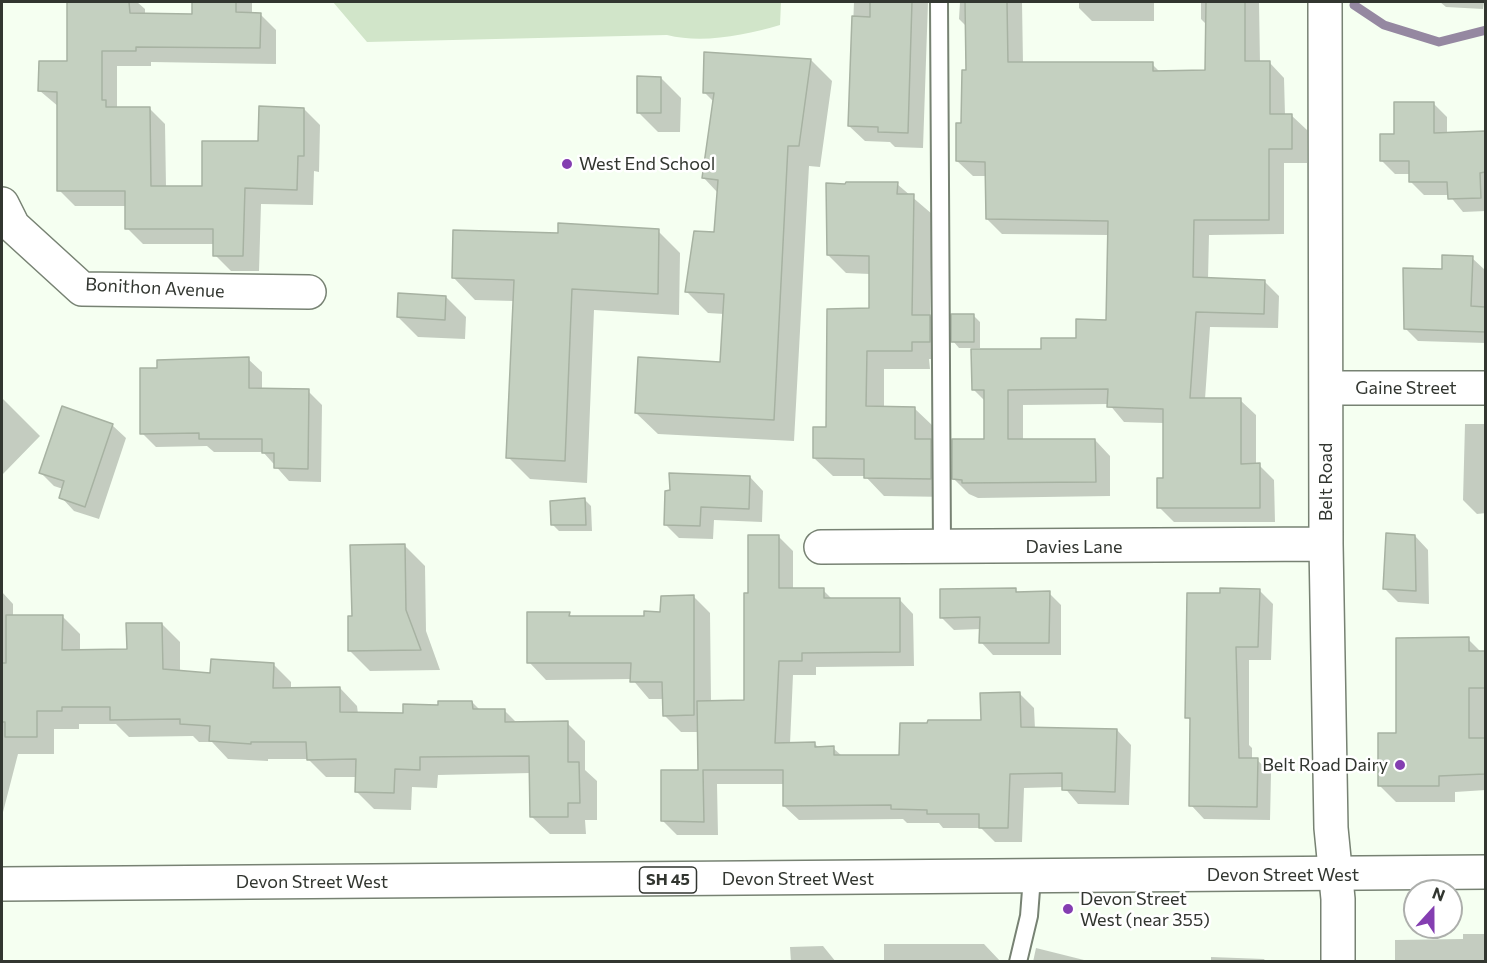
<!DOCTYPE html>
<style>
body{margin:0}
#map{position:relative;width:1487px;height:963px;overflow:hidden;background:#f5fff1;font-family:Commissioner,sans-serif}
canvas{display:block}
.frame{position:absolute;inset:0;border:3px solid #323630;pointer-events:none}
.north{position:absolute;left:1403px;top:879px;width:60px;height:60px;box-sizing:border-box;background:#fff;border:2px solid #adafac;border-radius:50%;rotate:21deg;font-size:16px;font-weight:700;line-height:24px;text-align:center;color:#323630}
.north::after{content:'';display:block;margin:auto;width:21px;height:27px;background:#843eb1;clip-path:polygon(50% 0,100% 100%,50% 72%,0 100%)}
</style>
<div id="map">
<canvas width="1487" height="963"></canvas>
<div class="frame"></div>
<div class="north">N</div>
</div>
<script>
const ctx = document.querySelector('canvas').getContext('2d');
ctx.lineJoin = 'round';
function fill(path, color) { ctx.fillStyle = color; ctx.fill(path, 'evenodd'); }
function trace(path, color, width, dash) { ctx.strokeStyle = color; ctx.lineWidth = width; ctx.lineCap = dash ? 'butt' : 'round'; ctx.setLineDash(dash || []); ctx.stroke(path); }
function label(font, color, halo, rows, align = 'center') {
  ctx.font = font + ' Commissioner,sans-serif'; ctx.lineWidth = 5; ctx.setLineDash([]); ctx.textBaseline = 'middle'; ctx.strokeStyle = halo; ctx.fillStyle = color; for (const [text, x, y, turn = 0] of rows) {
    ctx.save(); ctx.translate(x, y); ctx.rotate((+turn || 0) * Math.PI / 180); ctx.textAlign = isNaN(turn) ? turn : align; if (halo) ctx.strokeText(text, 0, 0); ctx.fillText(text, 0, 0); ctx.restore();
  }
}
fill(new Path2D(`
 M333,2H781L780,25C745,35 703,44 667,35L367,42Z`), '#d1e5c9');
fill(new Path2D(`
 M68,2H137L145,9V15L193,16V2H252V14H260L276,30V64L151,62V66H117V108H149L165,124L166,187H204L304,109L320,125L319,172L314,171L313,205L261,204L259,271H231L215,255V244H143L127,228V206H75L59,190V107L40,91L69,62Z
 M849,2H928L923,148L895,147L890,142L865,141L849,126L854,2Z
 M960,2H1022L1023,64H1152L1161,73L1206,71L1207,25L1201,19V2H1259L1260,63L1269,62L1284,78L1285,115H1291L1307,130V163H1284V234L1209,235L1208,279L1264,281L1279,296L1278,328L1210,327L1205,399L1240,400L1256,415V465H1259L1274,480L1275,522H1174L1159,507L1164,480V423L1124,422L1109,404L1023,405V440H1095L1110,456V496L978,498L969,494L954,479L986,441L985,401L974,390L1043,350L1078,339L1107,321L1109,235L1002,234L987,219V176H973L957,161L967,71V27L959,19Z
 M1079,2H1154V21H1092L1079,8Z
 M1440,2H1484L1483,9L1446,7Z
 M811,60L832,81L820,167L809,166L794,441L658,434L636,413L721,363L724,314L708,313L687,292L716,234L718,193L703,177L714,102L704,92Z
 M661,78L681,98L680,132H658L638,112Z
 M1433,103L1447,117V134L1486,133V211L1463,212L1449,195H1424L1410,181V174H1395L1381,160L1396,136Z
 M897,184L932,214L930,316L948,334V359H929L930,369H884V408H914L933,426V443L949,459V497L884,496L865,476H833L814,458L828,428L870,310V274L846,273L828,255Z
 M658,231L680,253L679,315L594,310L587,483L530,479L508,457L514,301L475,300L453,277L559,235Z
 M1472,258L1485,270L1486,343L1418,341L1406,329L1443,270Z
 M446,297L466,317L465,339L418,337L398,317Z
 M973,315L980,322V348H959L953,341Z
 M248,359L262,372V390L308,391L322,405L321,482L289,481L263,452H214L207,446L156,447L142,433L158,369Z
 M2,398L40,436L2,475Z
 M1465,424H1486V513L1477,514L1463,500Z
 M112,425L126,438L99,519L74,511L61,497L63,489L54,486L40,472Z
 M750,477L763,491L762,522L714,520L713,539L679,538L665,524Z
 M585,500L591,506L592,531H559L552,524Z
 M1415,536L1428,550L1429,604L1398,602L1384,588Z
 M779,537L793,551V590H823L833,600L899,599L913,614L914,666L816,667V675H793L790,744L814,743L819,748H833L842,756H901L982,722L1020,694L1034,708L1035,729L1117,730L1131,745L1129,805L1078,804L1064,787L1024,788L1022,842H995L981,828H943L939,823H907L903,819L799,820L784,806V784H717L718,835H677L663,821L699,771V732H681L664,715V699H649L632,679L546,680L529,662L569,614L573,618H646L662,613L693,596L710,613L711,702L745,701L750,594Z
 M405,546L425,566L426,631L440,670L370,671L350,651L353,618Z
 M1015,590L1018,593H1049L1061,605V655H993L981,642V629L954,630L941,617Z
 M1259,590L1273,604L1271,660H1249V745L1252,748V760H1257L1271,773L1270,820L1204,819L1191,805L1192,722L1187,717L1221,595Z
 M2,592L13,604V616H62L80,634V651L128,650L162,624L180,642V672L211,675L273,664L291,682V689L340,688L357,706L358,714L404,715L472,702L480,710H504L518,724L567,723L585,741V770L597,781V820H585L586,834H550L532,817L531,773L438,775L437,788L412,787L411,810L374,809L356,791L357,777H326L308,759H268V761L228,759L212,742H199L193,736L129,737L116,724H79V729H54V754H18L2,816Z
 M1468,639L1482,653H1486V790L1455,792V802H1396L1380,786L1398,734Z
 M1463,934H1486V962H1395V940L1463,939Z
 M884,944H984L1001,962H884Z
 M823,946L836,962H791L790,947Z
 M1036,948L1092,962H1033Z
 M1211,957L1264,959L1266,962H1211Z`), '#0003');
trace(new Path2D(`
 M1354,5L1384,25L1439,42L1486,30`), '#9588a1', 9);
const building = new Path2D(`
 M67,2H129L130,13L192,14V2H236V12L261,13L260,48L136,47V51H102V100H106V107H150L151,186H202V141H258L259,106L304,108V156H298L297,190L245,188L243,256H213V229H125V191H57V92L38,91L39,61H67Z
 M870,2H912L908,133L878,132V127L848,126L852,16L870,17Z
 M965,2H1007L1008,62H1153V71L1205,70L1206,2H1245V61H1270V114H1292V149H1269V220H1194L1193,277L1265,280L1264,314L1196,312L1190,398H1241V464L1260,463V508H1157V478H1163V409L1107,407L1108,389L1008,390V439H1095L1096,482L962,483V480L952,479V439H984V390H972L971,349H1041V338H1076V319L1106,320L1108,221L986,219L985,162L956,161V123H961L962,70H966Z
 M704,52L811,59L799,146H788L774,420L635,413L638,357L720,362L724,294L685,292L694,231L714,232L718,180L702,178L714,93H703Z
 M637,76L661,77V113H637Z
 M1394,102H1434V133L1485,131V172L1480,173L1481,198L1448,199L1447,182H1409V161H1380V134H1394Z
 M846,182H898L897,194H914L912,315H930V342H912V351H867L866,406L915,407V439H931V479L864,478V459L813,458V427H826L827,309L869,308V256L827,255L826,183L845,184Z
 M558,223L659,229L658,294L572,289L565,461L506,458L514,280L452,278L453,230L558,233Z
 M1442,255L1473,256L1471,306L1485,307V332L1404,329L1403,268L1442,269Z
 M398,293L446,296L445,320L397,317Z
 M951,314H974V342H951Z
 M249,357V388L309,389L308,469L274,468V453H262V439H199V433L140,434V368H157V360Z
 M62,406L113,424L85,507L59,498L64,481L39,473Z
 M669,473L750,476L749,509L701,507L700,526L664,525L665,491L670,490Z
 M585,498L586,525H551L550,501Z
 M1386,533L1415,535L1416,591L1383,589Z
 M748,535H779V588H824V598H900V652L802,653V661H779L775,743L815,742V747L834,746V755H899L900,723H927L928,720H981L980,693L1020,692L1021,727L1117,729L1115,792L1062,790V773L1010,774L1008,828H979V814H927V810L891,809V805L783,806V770H703L704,822L661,821V770H698L697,701L744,700V593H748Z
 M405,544L406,610L421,650L348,651V616H352L350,545Z
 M1016,588V592L1050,591L1049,643H979L980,617L940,618V589Z
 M1220,588L1260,589L1258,647H1236L1239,758H1258L1257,807L1189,806L1190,718H1185L1187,593H1220Z
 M694,595V715L663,716L662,682H630L631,663H527V612H570L569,616H644V611L660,612L661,596Z
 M6,615H63L62,650L127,649L126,623H162L163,669L210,673L211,659L274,663L273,688L340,687V712L403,713V704L438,705V701H472L473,709H505V722L568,721V762H579L580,803H568V817H530L529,756L420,757V770L395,769L394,793L355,792L356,759L307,760L306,742H251V744L209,741L210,726L180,724V719L110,720V707H62V711H37V737H5V722H2V663H6Z
 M1469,637V651H1485V688H1469V738H1485V774L1439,776V786H1378V733H1396V638Z`);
fill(building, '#c4d0c0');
trace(building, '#a7b2a2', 1.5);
const lane = new Path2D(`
 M939,2L942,548
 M1018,962L1029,916L1032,877`);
const street = new Path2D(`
 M1325,2L1326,544L1331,828L1338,899V962
 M2,204L13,226L82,289L309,292
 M1327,388H1486
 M821,547L1326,544`);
const primary = new Path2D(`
 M2,884L1486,872`);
trace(lane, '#778273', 20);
trace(street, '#778273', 36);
trace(primary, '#778273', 36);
trace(lane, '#fff', 16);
trace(street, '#fff', 33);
trace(primary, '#fff', 33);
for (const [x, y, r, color] of [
 [567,164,6,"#843eb1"],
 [1400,765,6,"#843eb1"],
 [1068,909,6,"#843eb1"]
]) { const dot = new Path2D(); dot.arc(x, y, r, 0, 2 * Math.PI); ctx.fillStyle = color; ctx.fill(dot); trace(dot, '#fff', 2); }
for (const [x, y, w] of [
 [668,880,57]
]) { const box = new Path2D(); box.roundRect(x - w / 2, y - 13, w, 26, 4.5); ctx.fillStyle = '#fff'; ctx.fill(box); trace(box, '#323630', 1.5); }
label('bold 16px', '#323630', null, [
 ["SH 45",668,880]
]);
label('18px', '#323630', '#fff', [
 ["West End School",579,164],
 ["Belt Road Dairy",1388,765,"right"],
 ["Devon Street",1080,899],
 ["West (near 355)",1080,920]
], 'left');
label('18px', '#323630', '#fff', [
 ["Bonithon Avenue",155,288,3],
 ["Gaine Street",1406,388],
 ["Belt Road",1326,482,-90],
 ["Davies Lane",1074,547],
 ["Devon Street West",1283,875],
 ["Devon Street West",798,879],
 ["Devon Street West",312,882]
]);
</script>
